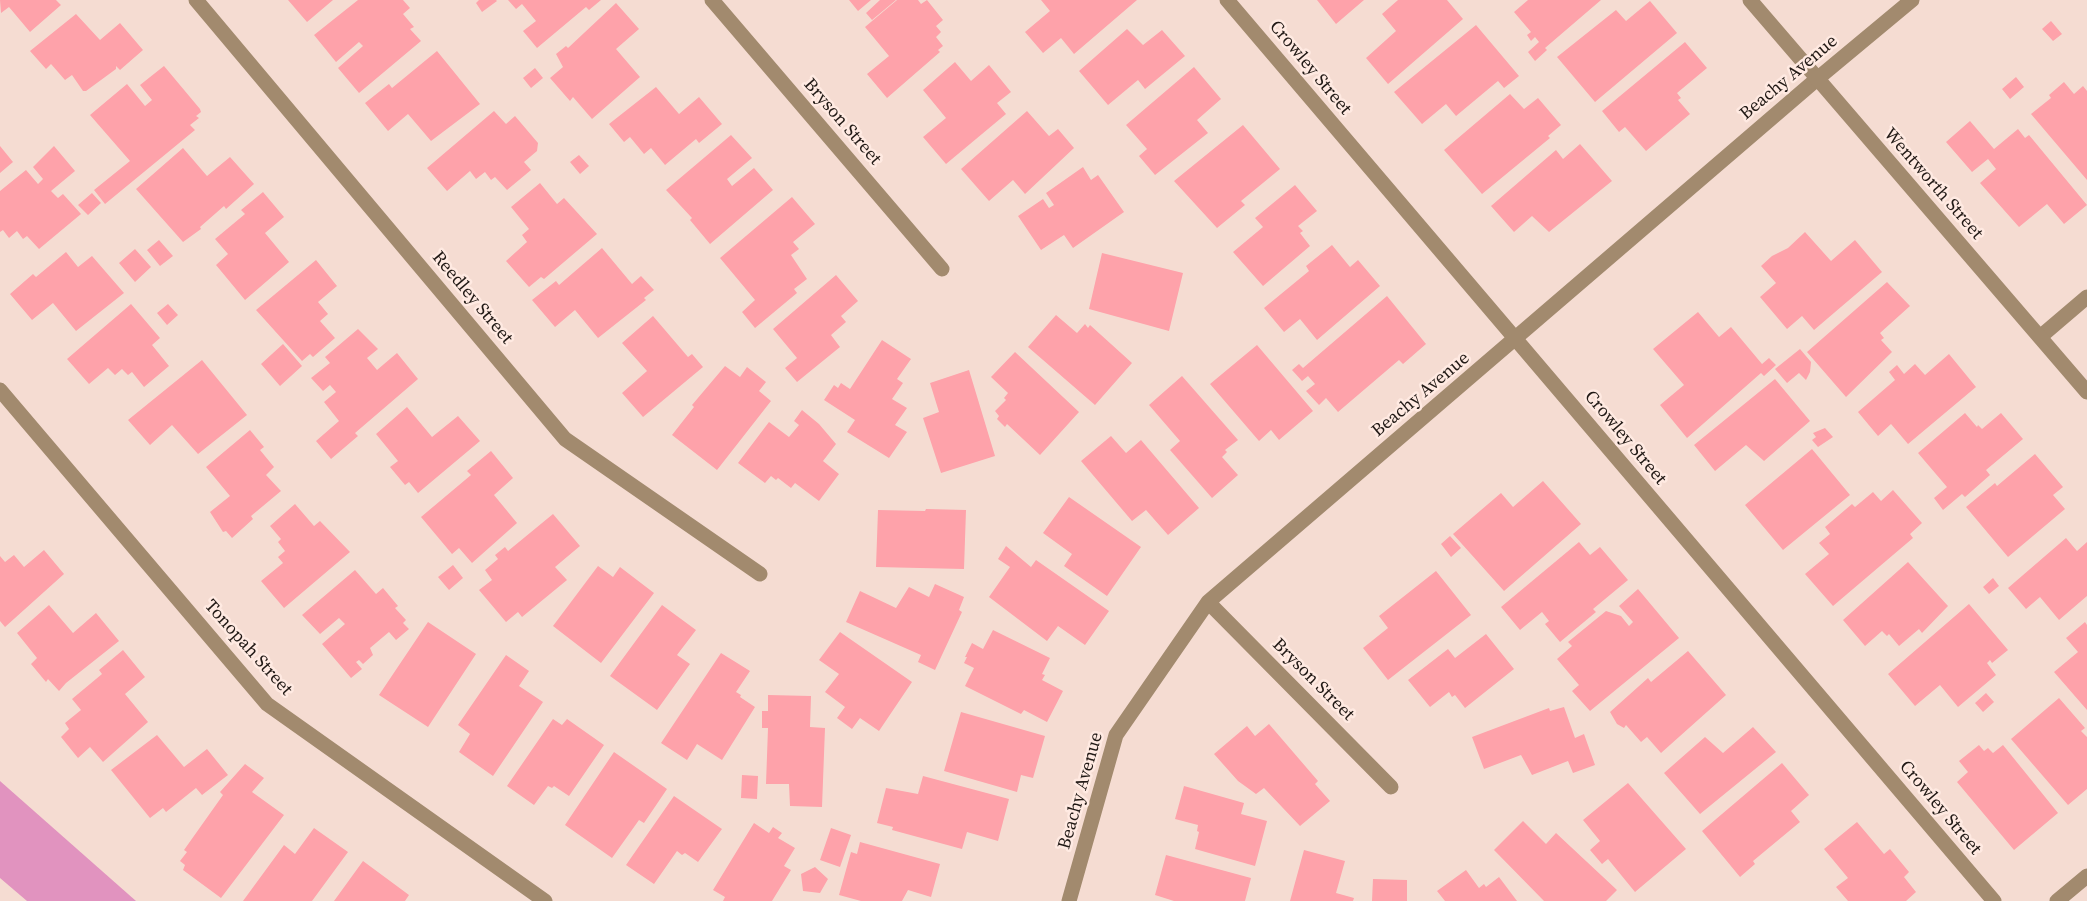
<!DOCTYPE html>
<style>
body{margin:0}
canvas{display:block;background:#f5dcd2}
</style>
<canvas width="2087" height="901"></canvas>
<script>
const ctx = document.querySelector('canvas').getContext('2d');
ctx.lineJoin = 'round';
function fill(path, color) { ctx.fillStyle = color; ctx.fill(path, 'evenodd'); }
function trace(path, color, width, dash) { ctx.strokeStyle = color; ctx.lineWidth = width; ctx.lineCap = dash ? 'butt' : 'round'; ctx.setLineDash(dash || []); ctx.stroke(path); }
function label(font, color, halo, rows, align = 'center') {
  ctx.font = font + ' "Source Serif 4",serif'; ctx.lineWidth = 5; ctx.setLineDash([]); ctx.textBaseline = 'middle'; ctx.strokeStyle = halo; ctx.fillStyle = color; for (const [text, x, y, turn = 0] of rows) {
    ctx.save(); ctx.translate(x, y); ctx.rotate((+turn || 0) * Math.PI / 180); ctx.textAlign = isNaN(turn) ? turn : align; if (halo) ctx.strokeText(text, 0, 0); ctx.fillText(text, 0, 0); ctx.restore();
  }
}
fill(new Path2D(`
 M0,781L136,901H27L0,878Z`), '#e193bf');
fill(new Path2D(`
 M0,0H56L61,5L30,32L9,7L1,13Z
 M288,0H333L307,22Z
 M358,0H403L410,8L403,14L414,27L410,29L421,41L359,93L338,68L363,46L359,42L336,62L314,35Z
 M479,0H496L497,1L482,12L476,3Z
 M508,0H601L589,10L586,7L537,48L523,31L536,21L522,4L516,9Z
 M849,0H871L858,11Z
 M880,0H896L872,20L866,13Z
 M897,0H918L921,4L927,0L943,20L936,26L941,32L936,37L943,46L938,50L940,52L887,98L867,74L889,56L865,27Z
 M1041,0H1137L1074,54L1061,38L1043,53L1025,32L1050,11Z
 M1317,0H1364L1336,24Z
 M1398,0H1447L1463,19L1388,84L1366,58L1396,31L1382,14Z
 M1528,0H1601L1545,48L1547,50L1535,61L1528,52L1539,42L1535,37L1531,41L1527,35L1531,32L1514,12Z
 M1650,1L1677,33L1595,102L1557,57L1616,10L1626,21Z
 M616,3L639,29L616,49L640,77L592,119L573,97L570,101L550,78L563,67L556,54L566,46L568,48Z
 M76,14L100,40L120,23L143,50L120,70L116,66V69L86,91H83L72,75L65,80L51,64L46,69L30,51Z
 M2051,21L2062,34L2053,41L2042,29Z
 M1476,25L1519,76L1504,88L1498,81L1456,116L1446,104L1422,124L1394,92Z
 M1127,29L1143,45L1162,30L1185,56L1145,89L1138,80L1108,105L1079,71Z
 M1685,42L1707,68L1677,93L1681,98L1678,100L1690,114L1646,151L1625,127L1619,132L1602,111Z
 M437,51L480,104L431,141L408,114L388,131L365,103L389,84L392,88Z
 M955,62L971,81L989,65L1011,92L997,103L1006,114L946,164L923,137L946,118L923,90Z
 M164,66L200,109L201,112L196,116L199,118L190,125L195,130L105,204L94,190L130,161L90,115L127,84L145,106L152,100L140,85Z
 M1194,67L1221,99L1197,120L1208,133L1155,175L1139,156L1147,149L1126,125Z
 M535,68L543,78L531,88L523,78Z
 M2016,77L2024,87L2010,99L2002,89Z
 M2064,82L2074,94L2083,86L2087,91V180L2031,114L2051,98L2049,95Z
 M656,87L679,114L699,97L722,124L699,143L696,139L665,165L651,148L644,154L630,137L624,142L609,124Z
 M1510,94L1524,109L1538,98L1561,125L1548,136L1550,138L1482,194L1444,150Z
 M494,111L506,124L515,116L538,143L537,151L524,162L531,170L507,190L495,177L491,180L485,172L476,179L470,171L447,191L427,168Z
 M1027,111L1049,136L1058,129L1074,148L1025,194L1013,180L989,201L961,169Z
 M1970,121L1994,149L2018,129L2025,138L2029,135L2087,205L2064,224L2047,204L2019,227L1980,183L1996,169L1988,159L1972,172L1946,142Z
 M1243,125L1280,169L1241,201L1245,205L1217,228L1174,181Z
 M731,135L752,158L727,179L732,186L754,168L773,190L710,244L690,220L692,218L666,190Z
 M1580,144L1612,181L1549,232L1532,216L1514,232L1491,206L1556,150L1563,159Z
 M0,146L13,162L0,173Z
 M54,146L75,171L51,191L58,198L63,194L81,214L39,249L27,236L23,239L17,231L9,238L3,230L0,232V191L26,170L38,184L43,179L33,167Z
 M183,148L207,176L230,157L254,184L226,209L224,206L200,227L201,229L183,242L136,189Z
 M579,155L589,166L580,174L570,162Z
 M1083,167L1091,180L1098,175L1124,212L1073,248L1064,235L1041,250L1018,216L1043,199L1049,208L1054,205L1046,193Z
 M540,183L557,204L564,198L597,234L544,279L541,277L529,287L506,261L527,242L522,235L529,229L511,207Z
 M1295,185L1317,211L1298,226L1303,231L1300,233L1310,246L1263,286L1233,252L1263,227L1255,218Z
 M263,192L284,217L265,233L289,262L245,300L216,265L228,254L215,239L245,214L241,210Z
 M92,193L101,203L88,215L78,205Z
 M792,197L815,224L793,242L799,249L791,255L807,279L794,289L797,293L755,328L742,312L755,300L720,258Z
 M1805,232L1831,261L1855,240L1882,272L1814,330L1802,316L1787,329L1760,297L1776,283L1761,266L1772,256L1788,248Z
 M159,240L173,256L160,266L147,250Z
 M1332,245L1350,267L1358,260L1380,286L1317,340L1300,319L1284,332L1264,308L1309,271L1306,266Z
 M602,248L632,284L641,276L654,290L644,298L646,300L598,338L575,310L555,327L532,300L556,281L559,285Z
 M135,249L151,267L135,282L119,263Z
 M66,252L78,267L92,256L124,293L76,331L53,303L32,320L10,294L33,274L36,277Z
 M1102,253L1183,273L1169,331L1089,309Z
 M316,260L337,286L318,302L328,314L320,321L335,338L313,357L310,354L302,361L256,310Z
 M836,275L858,301L841,316L846,322L831,335L840,347L797,382L785,368L797,358L773,329Z
 M1887,282L1910,306L1880,333L1884,338L1881,340L1892,352L1846,397L1807,352Z
 M1387,296L1426,344L1403,364L1399,360L1338,412L1326,398L1319,405L1306,391L1315,384L1308,376L1302,381L1292,370L1299,364L1303,368Z
 M131,304L160,338L152,345L169,366L144,387L132,372L128,375L122,369L115,375L108,368L89,384L67,359Z
 M168,304L178,315L167,325L157,313Z
 M1698,312L1719,337L1731,327L1762,364L1769,358L1776,365L1764,376L1761,373L1687,438L1660,405L1684,385L1653,349Z
 M1056,315L1077,333L1085,324L1088,328L1090,325L1132,363L1095,405L1028,347Z
 M653,316L688,357L692,354L703,367L643,417L622,393L647,371L622,343Z
 M358,329L378,349L367,358L377,370L397,353L418,379L355,433L358,436L331,459L316,441L339,421L324,402L336,392L330,385L323,391L311,378L330,363L325,357Z
 M882,340L911,359L897,379L903,383L892,399L907,408L895,425L907,432L889,458L847,432L855,420L824,400L834,385L838,388L841,383L850,389Z
 M283,344L302,366L280,386L261,364Z
 M1257,345L1313,411L1279,440L1271,430L1259,441L1210,384Z
 M1800,349L1811,362L1810,372L1806,380L1799,373L1787,383L1775,369Z
 M1015,352L1079,412L1040,455L1007,424L1005,427L997,419L999,416L995,411L1006,400L1004,398L1008,393L991,377Z
 M1949,354L1976,387L1908,444L1891,424L1878,436L1858,412L1895,380L1889,372L1897,365L1904,374L1915,364L1925,375Z
 M202,360L247,415L198,454L172,425L150,445L128,420Z
 M725,366L740,377L747,367L766,382L759,391L771,401L717,470L672,435L694,407L692,405Z
 M969,370L995,456L941,473L923,418L939,412L930,383Z
 M1182,376L1238,440L1225,450L1227,452L1222,457L1238,475L1212,498L1170,450L1180,441L1149,405Z
 M1775,379L1810,421L1764,461L1746,445L1715,471L1694,445Z
 M407,407L432,437L458,416L480,441L418,493L409,482L405,485L390,467L398,461L376,434Z
 M802,410L819,424L836,444L823,461L839,474L819,501L795,483L791,488L778,478L776,480L771,476L765,483L738,463L769,422L789,437L799,425L794,421Z
 M1965,413L1977,427L1978,425L1982,429L2001,413L2023,439L1986,470L1990,475L1965,497L1962,494L1943,510L1934,498L1947,487L1918,453Z
 M1825,428L1833,437L1818,447L1812,440L1816,437L1813,433Z
 M250,430L264,447L260,450L274,467L266,475L281,491L251,516L253,519L232,538L226,531L223,532L210,512L230,496L206,467Z
 M1111,436L1126,453L1141,440L1199,508L1168,535L1146,510L1132,521L1081,461Z
 M1812,449L1850,495L1783,550L1745,505Z
 M491,451L513,478L494,495L517,523L472,563L459,548L452,554L421,517L471,475L467,471Z
 M2035,454L2063,487L2053,495L2065,509L2008,557L1966,507L1995,483L1997,486Z
 M1543,481L1581,524L1504,591L1453,534L1501,493L1513,507Z
 M1893,490L1922,523L1910,534L1913,538L1833,606L1805,574L1829,554L1819,543L1830,534L1825,527L1852,504L1855,507L1873,492L1881,501Z
 M1069,497L1141,547L1107,596L1064,566L1072,554L1043,533Z
 M295,504L314,526L320,521L350,552L284,608L261,581L283,563L278,557L285,551L278,542L281,539L270,526Z
 M926,509L966,510L964,569L876,567L878,510L925,511Z
 M553,514L580,546L555,567L567,580L522,617L518,612L506,622L479,590L492,580L485,570L498,559L495,555L505,547L508,551Z
 M1450,536L1461,548L1451,557L1441,544Z
 M2066,538L2077,551L2087,542V596L2059,620L2040,597L2026,609L2008,588Z
 M1579,542L1590,555L1600,547L1628,580L1593,609L1596,612L1560,642L1545,624L1549,621L1542,612L1520,630L1501,607Z
 M1006,546L1031,567L1036,560L1109,611L1085,645L1058,626L1047,641L989,597L1010,567L998,559Z
 M44,550L64,574L5,627L0,621V556L5,562L14,555L24,567Z
 M1908,562L1948,606L1922,633L1919,629L1899,646L1889,634L1887,636L1882,631L1865,646L1843,620Z
 M453,565L463,578L449,590L438,577Z
 M598,566L613,577L620,567L654,593L601,663L553,626Z
 M355,570L376,594L383,588L398,606L395,608L406,620L403,623L409,629L396,640L389,632L370,648L373,655L363,664L359,660L356,662L362,669L351,678L322,644L345,624L339,618L320,634L302,615Z
 M1436,571L1471,615L1388,680L1363,648L1388,628L1379,616Z
 M1993,578L1999,586L1989,594L1983,587Z
 M935,584L964,597L959,610L962,612L935,670L918,662L921,655L846,622L860,591L896,608L909,587L929,597Z
 M1638,589L1679,638L1590,711L1572,691L1579,685L1557,659L1572,646L1568,642L1606,611L1621,616L1629,626L1633,622L1619,606Z
 M1969,604L2008,650L1992,663L1990,660L1987,663L1996,675L1958,707L1940,685L1915,706L1888,674Z
 M49,605L73,633L96,613L119,641L66,683L59,691L48,679L46,682L31,664L37,658L17,633Z
 M662,605L696,630L677,655L690,664L657,710L610,676Z
 M428,622L476,654L428,727L379,695Z
 M2085,622L2087,625V710L2054,672L2078,652L2066,638Z
 M993,630L1050,658L1042,674L1045,675L1042,680L1063,691L1047,722L1024,710L1021,714L965,686L974,668L964,663L967,657H965L972,643L983,649Z
 M840,632L912,682L879,731L860,718L852,729L837,718L845,707L825,692L839,674L819,660Z
 M1486,634L1514,669L1465,708L1455,695L1452,697L1449,692L1430,707L1408,680L1448,649L1455,658Z
 M123,650L145,677L125,694L148,722L103,762L90,747L78,758L61,737L69,729L65,723L81,710L72,699L102,674L99,670Z
 M1688,651L1726,695L1661,753L1647,737L1641,742L1626,725L1624,728L1617,724L1610,712L1648,678L1651,682Z
 M721,653L750,671L736,692L741,695L740,697L755,707L722,760L697,744L687,760L661,743Z
 M506,655L529,671L519,686L543,702L493,776L459,752L470,734L458,725Z
 M1986,693L1994,702L1983,712L1975,703Z
 M768,695L811,696L810,727L825,728L822,807L790,806L789,784H766L768,728H762V711H768Z
 M2059,698L2085,728L2081,731L2087,737V789L2068,805L2011,739Z
 M1564,707L1575,738L1584,734L1595,765L1573,773L1568,761L1532,775L1521,755L1484,769L1472,737L1549,708L1550,711Z
 M961,712L1045,736L1033,778L1021,775L1017,792L944,771Z
 M553,719L562,725L567,719L604,745L569,796L554,786L552,788L548,786L534,805L507,786Z
 M1269,724L1318,781L1315,784L1330,801L1300,826L1264,788L1256,794L1238,781L1214,754L1247,726L1255,736Z
 M1753,727L1776,752L1700,814L1664,773L1705,737L1723,753Z
 M157,735L184,767L207,749L228,775L202,795L196,788L166,812L163,808L150,818L111,770Z
 M1979,745L1984,751L1988,748L1993,753L2003,745L2058,813L2014,850L1957,782L1968,772L1959,761Z
 M614,752L667,789L644,823L639,820L612,858L565,825Z
 M1782,763L1809,795L1791,811L1800,822L1753,861L1755,864L1740,877L1702,831Z
 M245,764L264,778L252,792L284,815L221,898L183,870L185,865L180,861L187,852L184,850L223,795L220,792Z
 M742,775L758,776L757,799L741,798Z
 M923,776L1009,799L998,841L967,832L962,849L892,830L893,827L877,823L886,788L918,794Z
 M1628,783L1686,849L1635,892L1608,859L1602,864L1590,850L1600,841L1583,820Z
 M1184,786L1244,803L1241,814L1267,821L1255,866L1195,849L1199,832L1197,831L1198,825L1175,819Z
 M674,796L722,829L698,862L685,853L682,855L677,851L654,884L626,865Z
 M1523,821L1546,844L1556,833L1617,890L1606,901H1544L1494,850Z
 M1857,822L1884,854L1890,849L1909,872L1904,877L1916,892L1906,901H1848L1836,887L1848,878L1824,849Z
 M754,823L769,833L773,827L782,833L778,838L795,848L784,866L791,870L772,901H723L725,897L713,890Z
 M314,828L348,852L312,901H243L284,845L295,854Z
 M831,828L851,835L840,867L820,860Z
 M860,842L940,864L931,897L908,890L902,901H861L839,895L851,852L857,854Z
 M1304,850L1345,861L1336,893L1354,898L1353,901H1290Z
 M1166,855L1251,878L1245,901H1174L1155,895Z
 M363,861L409,895L405,901H334Z
 M815,867L828,879L820,893L803,891L801,874Z
 M1466,870L1479,888L1484,884L1486,887L1499,877L1517,901H1445L1437,891Z
 M1373,879L1407,880V901H1372Z`), '#fea2aa');
trace(new Path2D(`
 M196,0L565,439L760,574
 M712,0L942,269
 M1227,0L1994,901
 M2040,337L2087,297
 M0,390L267,704L545,901
 M1208,602L1391,787
 M1069,901L1116,735L1208,602L1817,79
 M2057,901L2087,876`), '#a28a6e', 15);
trace(new Path2D(`
 M1750,0L2087,392
 M1817,79L1912,0`), '#a28a6e', 15);
label('18px', '#211915', '#ffeae2', [
 ["Crowley Street",1310,68,50],
 ["Beachy Avenue",1789,78,-40],
 ["Bryson Street",842,122,49],
 ["Wentworth Street",1933,184,49],
 ["Reedley Street",472,298,50],
 ["Beachy Avenue",1421,395,-40],
 ["Crowley Street",1625,438,50],
 ["Tonopah Street",248,648,48],
 ["Bryson Street",1313,680,45],
 ["Beachy Avenue",1081,791,-74],
 ["Crowley Street",1940,808,50]
]);
</script>
